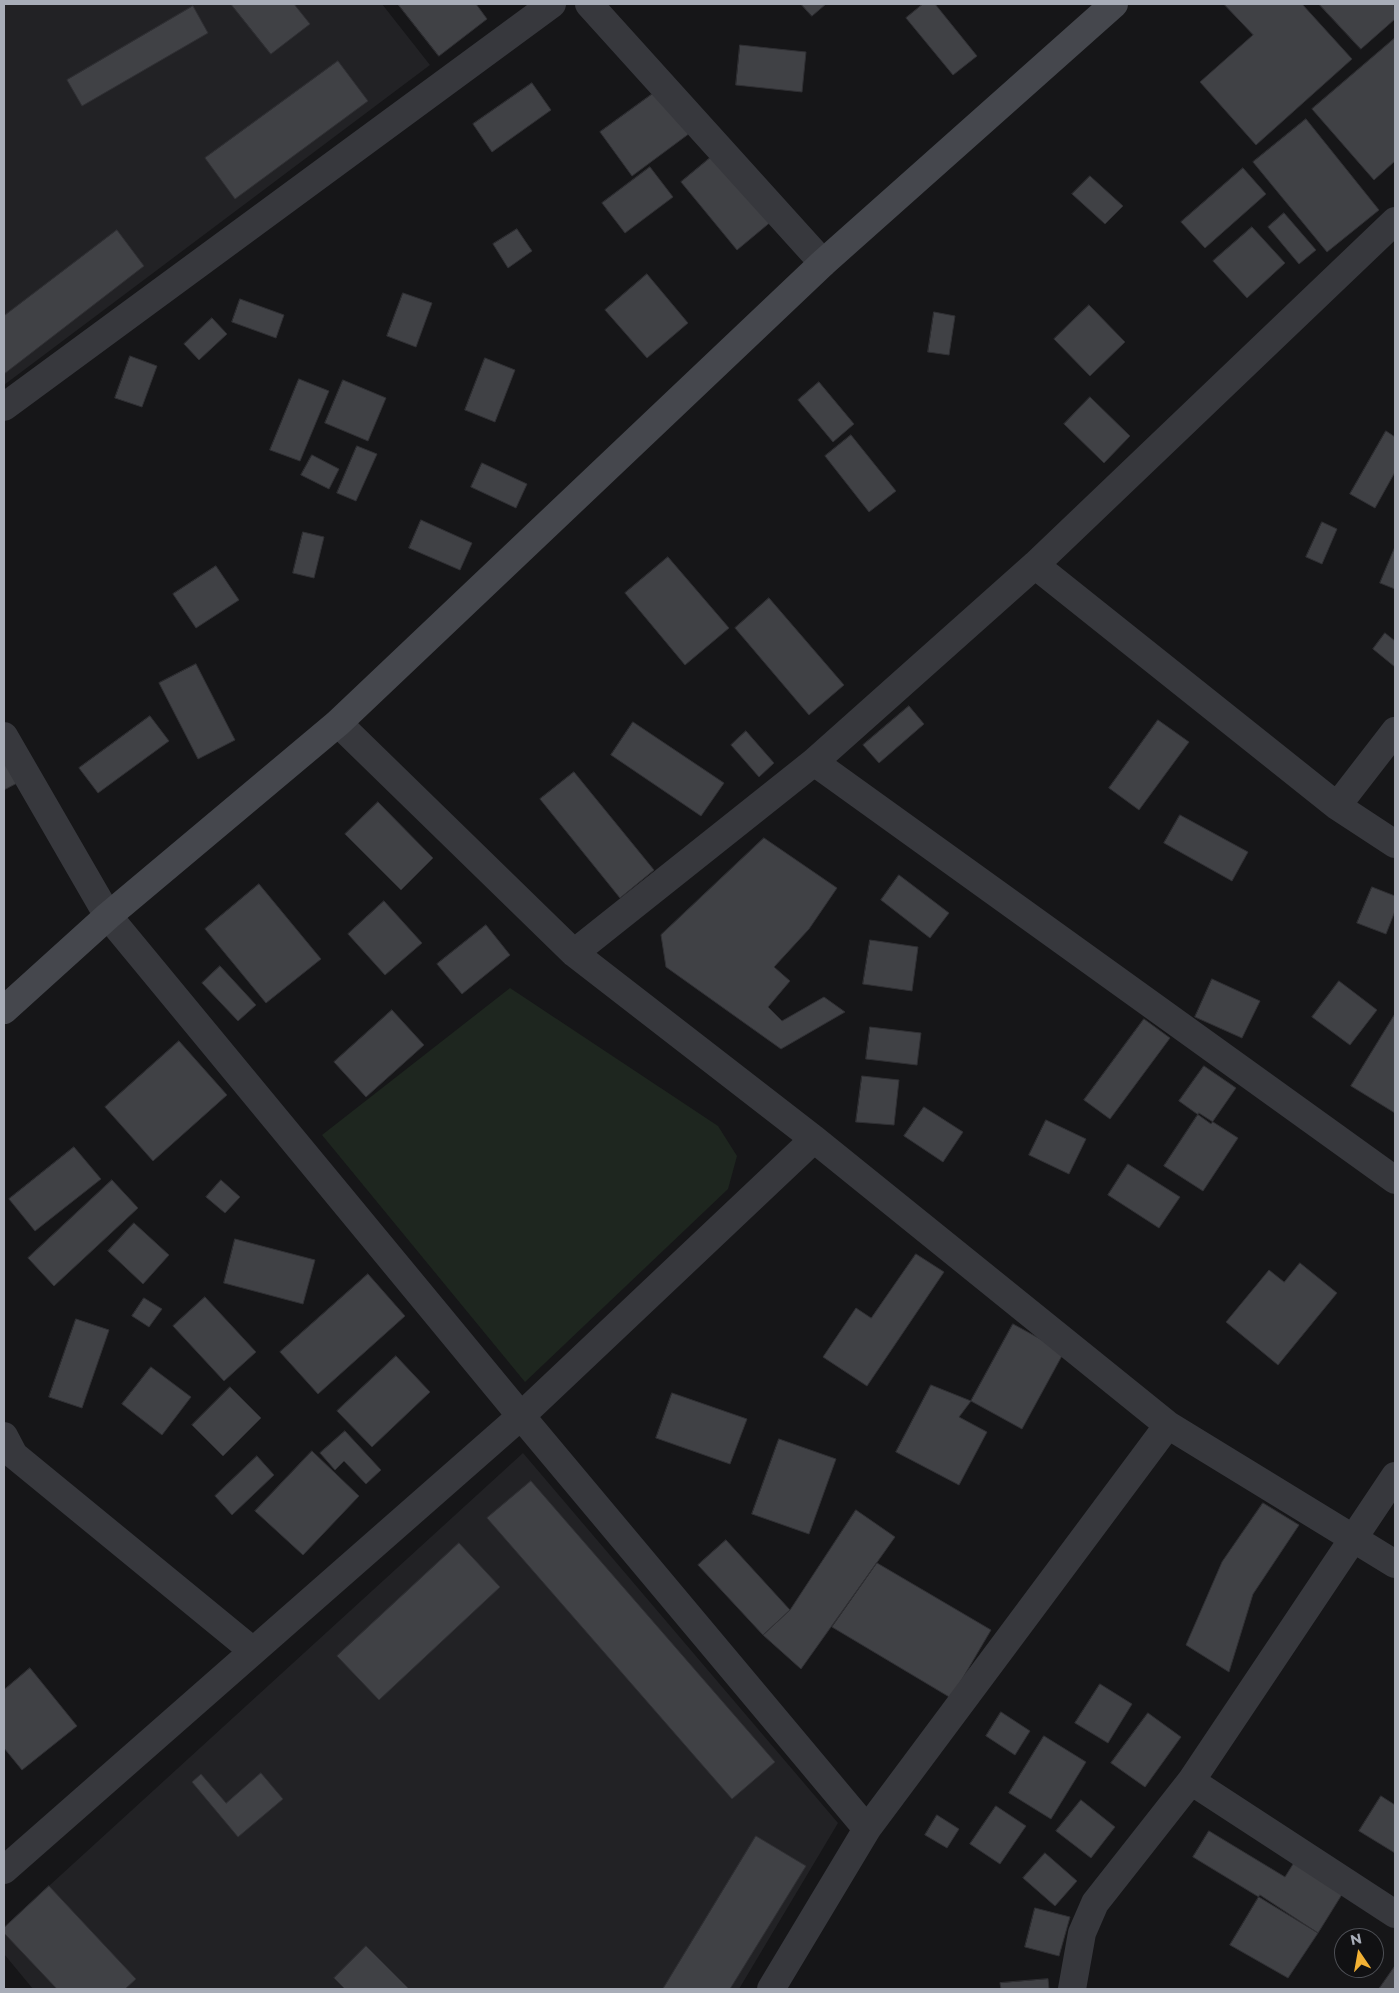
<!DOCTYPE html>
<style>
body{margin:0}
#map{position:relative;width:1399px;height:1993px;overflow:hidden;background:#161618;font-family:Montserrat,sans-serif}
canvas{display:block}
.frame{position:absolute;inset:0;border:5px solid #a8adb8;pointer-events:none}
.north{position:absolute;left:1334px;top:1928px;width:50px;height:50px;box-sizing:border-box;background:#111113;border:1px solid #4d4f55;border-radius:50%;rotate:348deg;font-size:14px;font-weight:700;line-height:20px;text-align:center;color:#a8adb8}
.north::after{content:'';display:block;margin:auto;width:18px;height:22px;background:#f2b134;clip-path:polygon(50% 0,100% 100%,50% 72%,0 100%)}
</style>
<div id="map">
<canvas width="1399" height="1993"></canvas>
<div class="frame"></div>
<div class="north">N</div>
</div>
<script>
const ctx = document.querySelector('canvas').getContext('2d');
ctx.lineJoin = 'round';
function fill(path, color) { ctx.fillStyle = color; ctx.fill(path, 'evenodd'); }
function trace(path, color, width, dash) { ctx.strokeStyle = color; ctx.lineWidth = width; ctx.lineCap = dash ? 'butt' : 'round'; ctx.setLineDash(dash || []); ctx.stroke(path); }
fill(new Path2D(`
 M4,4H382L430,65L4,385Z
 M523,1453L838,1823L739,1989H33L4,1954V1927Z`), '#222225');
fill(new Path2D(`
 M510,988L718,1126L737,1156L728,1189L525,1382L322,1135Z`), '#1e261f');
const building = new Path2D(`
 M231,4H294L310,24L271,54Z
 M398,4H476L487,19L439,56Z
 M801,4H826L812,16Z
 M923,4H935L977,56L953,75L906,18Z
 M1224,4H1302L1352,59L1256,145L1200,82L1253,35Z
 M1319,4H1394L1395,19L1361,49Z
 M193,6L208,33L82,106L67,80Z
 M1395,38V161L1374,180L1312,109Z
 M740,45L806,52L802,92L736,85Z
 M338,61L368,101L235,199L205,158Z
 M532,83L551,110L492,152L473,124Z
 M662,87L694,130L632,176L600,132Z
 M1306,119L1379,210L1327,252L1253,162Z
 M716,153L773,220L737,250L681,182Z
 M650,167L673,197L625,233L602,203Z
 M1243,168L1266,194L1205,248L1181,222Z
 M1090,176L1123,206L1105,224L1072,194Z
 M1284,213L1316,250L1299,264L1268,227Z
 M1252,227L1285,263L1247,298L1213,261Z
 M517,229L532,251L508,268L493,244Z
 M117,230L144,266L4,374V316Z
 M647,274L688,323L647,358L605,310Z
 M403,293L432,303L416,347L387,336Z
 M240,299L284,315L276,338L232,322Z
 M1089,305L1125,342L1090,376L1054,339Z
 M934,312L955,316L949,355L928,352Z
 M212,318L227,334L199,360L184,344Z
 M130,356L157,366L142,407L115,398Z
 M485,358L515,370L495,422L465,410Z
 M299,379L329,391L300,461L270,450Z
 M343,380L386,398L368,441L325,423Z
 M819,382L854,424L833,442L798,400Z
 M1090,397L1130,436L1104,463L1064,424Z
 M1386,431L1395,437V472L1375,508L1350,494Z
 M851,435L896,491L869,512L825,456Z
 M357,446L377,454L356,501L337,493Z
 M312,455L339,469L329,489L301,475Z
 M482,463L527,484L516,508L471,487Z
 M421,520L472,543L460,570L409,548Z
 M1322,522L1337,529L1322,564L1306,557Z
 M303,532L324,537L314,578L293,573Z
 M1395,547V589L1380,583Z
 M668,557L729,628L685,665L625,593Z
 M216,566L239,600L196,628L173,594Z
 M769,598L844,685L809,715L735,628Z
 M1385,633L1395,641V667L1373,649Z
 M196,664L235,740L198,759L159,683Z
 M909,706L924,724L879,763L863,745Z
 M150,716L169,741L98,793L79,768Z
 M1158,720L1189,742L1139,810L1109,788Z
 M633,722L724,783L701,816L611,755Z
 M746,731L774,763L759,777L731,745Z
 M4,752L19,782L4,790Z
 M574,772L654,870L620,898L540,799Z
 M378,802L433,858L401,890L345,834Z
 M1180,815L1248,852L1232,881L1164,843Z
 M764,838L837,888L809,929L774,967L790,981L768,1007L782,1021L824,997L845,1012L781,1049L666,967L661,935Z
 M899,875L949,913L930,938L881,900Z
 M259,884L321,959L266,1003L205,929Z
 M1372,887L1395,896V911L1386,934L1357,923Z
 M384,901L422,943L385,975L348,934Z
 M486,925L510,955L462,994L437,964Z
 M870,940L918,947L912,991L863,984Z
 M220,966L256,1005L238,1021L202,983Z
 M1212,979L1260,1001L1242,1038L1195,1017Z
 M1339,981L1377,1010L1350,1045L1312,1017Z
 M392,1010L424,1045L366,1097L334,1062Z
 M1395,1014V1113L1351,1086Z
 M1144,1019L1170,1038L1110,1119L1084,1100Z
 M870,1027L921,1033L917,1065L866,1059Z
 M179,1041L227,1095L153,1161L105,1107Z
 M1204,1066L1236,1088L1211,1124L1179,1101Z
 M862,1076L899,1080L894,1125L856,1122Z
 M924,1107L963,1132L943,1162L904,1136Z
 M1199,1113L1238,1138L1203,1191L1164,1166Z
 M1046,1120L1086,1139L1069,1174L1029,1155Z
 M74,1147L101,1179L35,1231L9,1199Z
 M1128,1164L1180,1197L1159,1228L1108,1195Z
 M112,1180L138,1208L54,1286L28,1258Z
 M221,1180L240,1197L225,1213L206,1197Z
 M134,1223L169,1255L143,1284L108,1251Z
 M235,1239L315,1260L303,1304L224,1283Z
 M916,1254L944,1272L867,1386L823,1357L856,1308L871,1318Z
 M1300,1263L1337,1293L1278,1365L1226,1322L1269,1270L1284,1282Z
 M368,1274L405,1316L318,1394L280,1352Z
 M205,1297L256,1352L224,1381L173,1326Z
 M144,1298L162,1309L149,1327L132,1316Z
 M76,1319L109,1330L82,1408L49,1397Z
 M1013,1324L1064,1352L1022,1429L971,1401Z
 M396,1356L430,1392L372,1447L337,1411Z
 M151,1367L191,1397L162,1435L122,1404Z
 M931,1385L971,1401L959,1417L987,1432L959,1485L896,1452Z
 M230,1387L261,1418L223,1456L192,1425Z
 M672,1393L747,1419L730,1464L656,1438Z
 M345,1431L381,1470L366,1484L344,1461L335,1470L320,1453Z
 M779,1439L836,1459L809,1534L752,1514Z
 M312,1451L359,1496L303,1555L255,1511Z
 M257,1456L274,1475L232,1515L215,1496Z
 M531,1481L775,1762L732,1799L487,1518Z
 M1263,1503L1299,1525L1253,1594L1229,1672L1186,1645L1222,1562Z
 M856,1510L895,1537L801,1669L763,1635L790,1610Z
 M726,1540L790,1610L763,1635L698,1565Z
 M459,1543L500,1587L379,1700L337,1656Z
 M877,1563L991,1630L951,1698L832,1627Z
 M30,1668L77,1726L22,1770L4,1748V1690Z
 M1100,1684L1132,1704L1108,1743L1075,1723Z
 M1001,1712L1030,1731L1015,1755L986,1736Z
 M1148,1713L1181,1737L1145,1787L1111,1763Z
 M1044,1736L1086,1762L1051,1819L1009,1793Z
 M261,1773L283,1799L238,1837L192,1782L201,1774L226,1803Z
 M1381,1796L1395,1805V1853L1359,1831Z
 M1081,1800L1115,1827L1091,1858L1056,1831Z
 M996,1806L1026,1826L1000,1864L970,1844Z
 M937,1815L959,1829L947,1848L925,1835Z
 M1209,1831L1285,1877L1305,1845L1354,1875L1318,1933L1193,1857Z
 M756,1836L806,1866L730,1989H663Z
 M1045,1853L1077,1881L1055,1906L1023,1878Z
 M49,1886L136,1979L125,1989H57L4,1933V1928Z
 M1260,1895L1318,1933L1288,1978L1230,1945Z
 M1035,1908L1070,1917L1059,1956L1025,1947Z
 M366,1946L409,1989H345L334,1978Z
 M1395,1966V1989H1379Z
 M1048,1979L1049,1989H1001L1000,1983Z`);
fill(building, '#404145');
trace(building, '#303034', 1);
trace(new Path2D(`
 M589,4L823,263
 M4,407L552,4
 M1035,565L1337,806L1395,844
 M338,723L574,953L814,1139L1168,1425L1395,1564
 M4,736L108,916L521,1416L867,1829
 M814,762L1395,1180
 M1337,806L1395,731
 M574,953L814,762L1035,565L1395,221
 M4,1436L14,1455L253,1651
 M1191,1781L1395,1914
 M4,1870L521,1416L814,1139
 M771,1989L867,1829L1168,1425
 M1072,1989L1082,1933L1095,1903L1191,1781L1395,1476`), '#37383d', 28);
trace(new Path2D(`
 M4,1010L108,916L338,723L823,263L1114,4`), '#45474d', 28);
</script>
